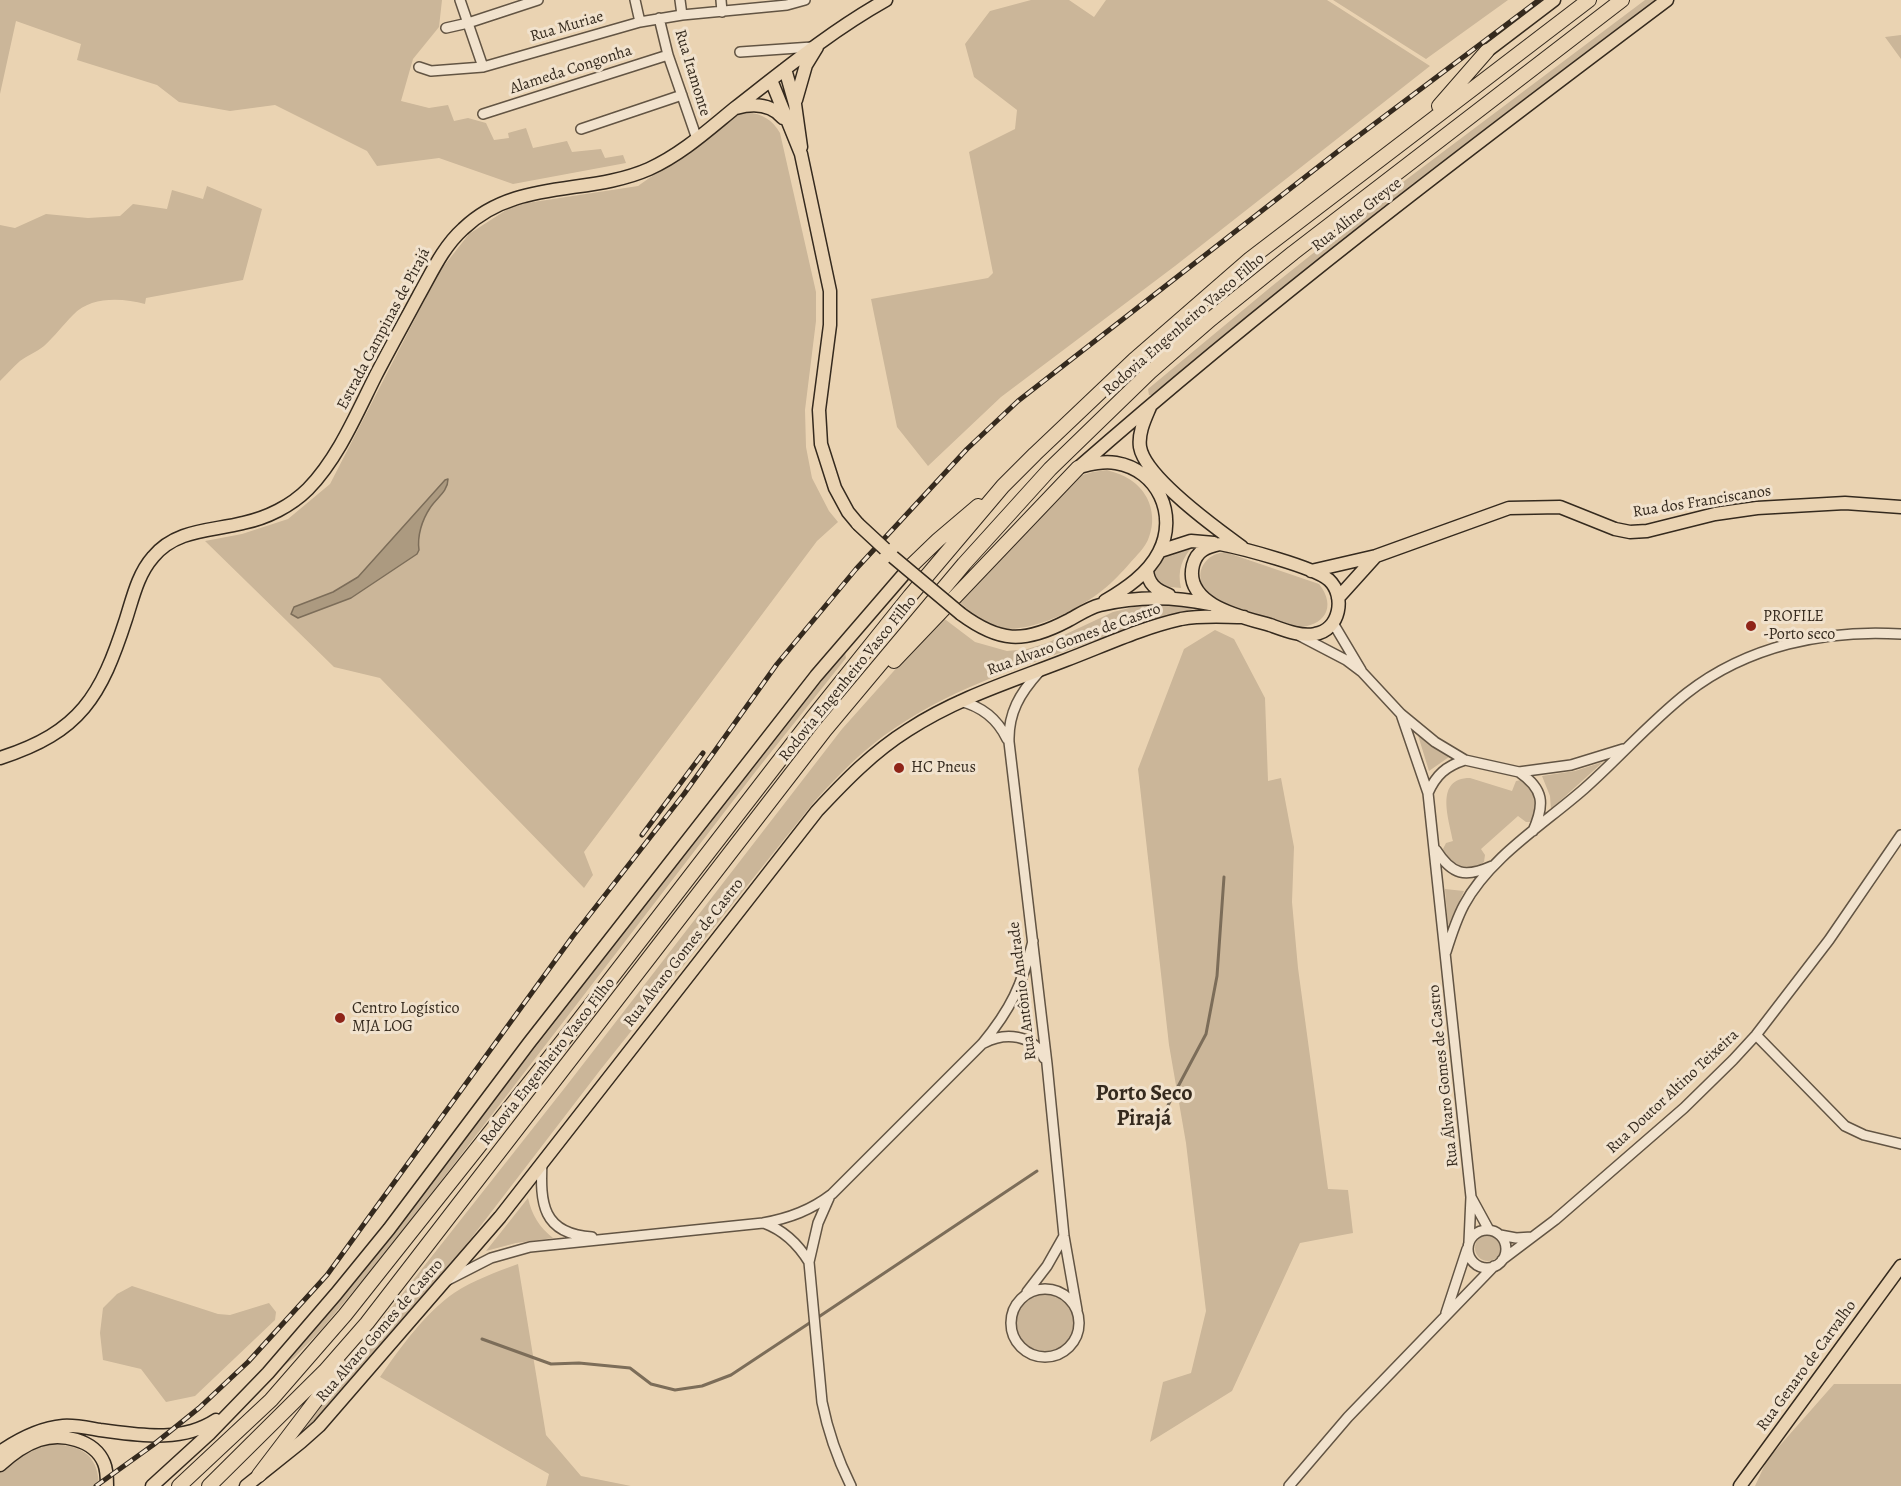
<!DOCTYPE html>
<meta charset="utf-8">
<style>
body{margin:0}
canvas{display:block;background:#ead3b2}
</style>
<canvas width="1901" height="1486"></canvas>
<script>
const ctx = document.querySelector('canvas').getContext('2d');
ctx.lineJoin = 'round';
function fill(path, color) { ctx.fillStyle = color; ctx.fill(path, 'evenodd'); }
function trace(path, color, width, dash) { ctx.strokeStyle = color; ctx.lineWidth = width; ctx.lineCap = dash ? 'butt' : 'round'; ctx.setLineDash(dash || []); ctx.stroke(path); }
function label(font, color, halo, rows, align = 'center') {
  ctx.font = font + ' Alegreya,serif'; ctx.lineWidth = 6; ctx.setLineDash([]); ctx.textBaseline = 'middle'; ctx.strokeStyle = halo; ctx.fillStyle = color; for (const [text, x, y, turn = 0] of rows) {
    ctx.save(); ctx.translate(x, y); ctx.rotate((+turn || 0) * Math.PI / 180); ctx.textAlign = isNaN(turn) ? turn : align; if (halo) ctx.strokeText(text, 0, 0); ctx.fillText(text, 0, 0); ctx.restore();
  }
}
fill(new Path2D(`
 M0,0H442L439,27L413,59L401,101L429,108L448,105L454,121L468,118L486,123L494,140L509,138L508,133L526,128L533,148L567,141L572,152L601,149L605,158L623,155L626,163L513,184L439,158L377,166L367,151L275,105L230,111L179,102L157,85L77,60L81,44L16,21L0,94Z
 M1031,0H1069L1094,17L1106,0H1327L1430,66L1175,266L1001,397L928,466L897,427L871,299L988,278L993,273L969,152L1015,129L1017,110L974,77L965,44L990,11Z
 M1333,0H1508L1426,59Z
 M1645,0H1659L1329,250L1155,395H1149L1148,389L1272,286L1395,188Z
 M1901,35V59L1885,37Z
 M748,112C763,115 772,119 780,133L816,292V321L805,410L806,447L812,478L829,511L838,522L817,541L584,852L593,875L584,888L380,678L334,667L205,541L242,534L288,519L330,484L439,272L469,234L514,205L638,186L738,115Z
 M207,186L262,209L243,280L146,298L145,304C122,298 91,296 73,315C63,325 55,336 44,346C37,352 28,355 20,361C13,367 7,374 0,381V225L15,228L46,214L88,218L120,216L133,204L167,209L172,190L203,199Z
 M1107,470C1124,475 1138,481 1147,498C1153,510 1154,524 1149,537C1146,547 1136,556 1130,563C1122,572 1113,582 1104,589C1079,610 1018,641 985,624C975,619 966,607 957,600L1079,476L1093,472Z
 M1194,545C1182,558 1177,570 1181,588L1160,586L1153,583L1151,570L1163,556Z
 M1225,552L1319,584C1338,608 1323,628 1295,627L1216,600C1213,597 1207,594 1205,590C1193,571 1206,554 1225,552Z
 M930,557L845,652L846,658L756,771L391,1246L321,1330L294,1358L278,1370L385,1242L813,688L917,566Z
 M1164,604L1194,609C1154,618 1116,633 1077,647C1004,672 933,696 872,745C851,762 832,782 814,802L601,1069L456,1258L418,1303L299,1437L354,1355L567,1085L842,729L942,617L975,642L1007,651L1027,649L1047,643L1113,612L1138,606Z
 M1215,630L1234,639L1265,698L1268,781L1281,778L1294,847L1292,902L1298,968L1328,1189L1348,1190L1353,1233L1300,1243L1232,1391L1150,1442L1163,1382L1191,1373L1206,1311L1186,1143L1169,1045L1138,769L1184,649Z
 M1417,732L1449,757L1429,771Z
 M1603,762L1551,809L1550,796L1542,776L1575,771Z
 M1470,778L1512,791L1516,781L1521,780C1536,790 1541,806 1531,822H1526L1518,816L1481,849L1485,855L1484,862C1469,872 1451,866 1443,849L1446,843L1453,841C1449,819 1434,778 1470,778Z
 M1445,889L1464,891L1448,926Z
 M528,1198C532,1215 539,1227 553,1238L516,1243L486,1251Z
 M1475 1248a13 13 0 1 1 26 0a13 13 0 1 1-26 0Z
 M518,1264L546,1435L581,1476L631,1486H546L549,1474L380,1377C399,1349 426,1312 454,1293C474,1280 496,1272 518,1264Z
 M132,1286L218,1314L230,1315L269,1303L276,1312L275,1320L195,1396L166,1402L141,1369L103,1360L100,1333L103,1308L117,1294Z
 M1016 1323a29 29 0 1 1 58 0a29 29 0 1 1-58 0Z
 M1834,1384H1901V1486H1755L1767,1460Z
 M49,1444C79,1445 98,1452 99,1486H0V1472L32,1449Z`), '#cbb699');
const water = new Path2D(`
 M448,479C448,492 436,498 430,508C422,520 417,536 419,550L417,554L351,598L298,618L291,614L294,607L333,592L358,577L445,480Z`);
fill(water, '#ac9a80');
trace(water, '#7c6d59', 1.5);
trace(new Path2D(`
 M1165,1111L1206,1034L1217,976L1224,877
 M817,1318L1037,1171
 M482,1339L551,1364L579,1363L630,1368L651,1384L675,1390L702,1386L731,1375L811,1322`), '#7c6d59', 3);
const minor = new Path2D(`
 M460,0L483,67
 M635,0L640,22
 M680,0L682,15
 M721,0L722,12
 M659,18L668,55L697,139
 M446,28L468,23L538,0
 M740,52L812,47
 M419,67L431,71L483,67L640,22L682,15L787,5L805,0
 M483,114L668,55
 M581,129L682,95
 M1333,623L1361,670
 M1300,636L1346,660L1362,672L1401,714L1435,742L1465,760L1519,772L1571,765L1623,749
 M1039,672C1020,693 1008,713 1009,742L1047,1064L1064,1236L1077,1310
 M959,701C981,706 997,718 1007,739
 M1401,714L1428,793L1471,1197L1469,1242
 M1519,772C1544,789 1545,804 1533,831
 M1428,793C1436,775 1446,766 1465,760
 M1436,850C1452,875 1465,878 1492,866
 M1446,952C1451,936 1456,920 1464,905C1489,858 1544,824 1584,789C1619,758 1650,722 1687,693C1747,646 1826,629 1901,634
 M1756,1035L1845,1126L1864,1135L1901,1144
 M984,1043C1005,1032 1033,1034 1044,1058
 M542,1162C540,1203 542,1234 592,1237
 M1471,1197L1489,1230
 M829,1198L818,1223L809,1262L822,1402C828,1432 837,1458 851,1486
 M764,1223C783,1230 798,1244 809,1262
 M1468 1249a19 19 0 1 1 38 0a19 19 0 1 1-38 0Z
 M1500,1235L1516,1238L1532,1237
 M1502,1260L1555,1220L1684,1108L1733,1060L1756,1035L1829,940L1901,835
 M448,1280L491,1258L530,1247L763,1223C790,1218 811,1210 832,1194L982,1044C1011,1009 1022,985 1033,941
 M1011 1323a34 34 0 1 1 68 0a34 34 0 1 1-68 0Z
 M1027,1292L1047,1266L1064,1236
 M1446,1313L1467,1249
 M1289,1486L1348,1417L1494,1266`);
const major = new Path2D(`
 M1487,51L1554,0
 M785,69L795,104L801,147
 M771,80L801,154L830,291V325L819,410L821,444L835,488L848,512L858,524
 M796,100L806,65L817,47
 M736,108C754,103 771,104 783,118
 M1150,407C1145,419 1138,433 1140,447C1145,477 1217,529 1242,547
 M1079,467C1091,464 1103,461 1116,463C1158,470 1178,515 1159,552C1148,574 1125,589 1105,601
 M1078,468C1267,302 1466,151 1667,0
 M1220,544C1241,548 1314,567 1329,580C1346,596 1340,630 1315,634C1301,637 1284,630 1270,625C1242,617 1183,605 1193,565C1197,550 1207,547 1220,544Z
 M1160,551L1191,541L1214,543
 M1147,570C1148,584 1156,590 1169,595
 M1311,571L1376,556L1509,508L1560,507L1615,529L1630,532L1647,531L1715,514L1757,508L1845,503L1901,507
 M1338,598L1375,557
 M961,614C999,642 1023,644 1067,621C1077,616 1088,608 1100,605C1137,596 1172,596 1209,604
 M0,758C81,732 101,696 126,619C133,597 138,574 153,557C176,529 212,531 243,523C267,518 291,506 308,489C338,458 356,415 375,377C389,350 404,323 419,295C432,272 443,247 463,229C516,178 588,196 649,169C682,154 708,130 735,108C785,69 831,31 886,0
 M0,1452C19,1439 40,1428 63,1426C75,1425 88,1428 100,1430C139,1435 181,1443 216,1420
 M0,1465C11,1455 24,1445 39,1440C61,1433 94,1439 104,1463C107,1470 107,1478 107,1486
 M152,1486L209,1434L268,1373L336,1294L389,1229L529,1043L816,676L910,567
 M246,1486L301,1442L319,1426L500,1217L817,811C845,781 873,752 908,730C957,698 1012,681 1066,660C1103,646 1141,628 1181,619C1202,615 1223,617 1244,617
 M1740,1486L1901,1266`);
const highway = new Path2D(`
 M1439,106L1487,51
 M910,567L938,540L978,506
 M894,661L1078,468
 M259,1475L323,1391L339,1365
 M179,1486L271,1400L345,1315L572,1029L813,717L910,596L1003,486L1035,454L1134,360L1250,259L1589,0
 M209,1486L325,1371L367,1323L825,730L964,564L1050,469L1150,372L1211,319L1293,253L1622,0`);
trace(minor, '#625443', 12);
trace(major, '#352a1e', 15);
trace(highway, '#352a1e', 16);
trace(minor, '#f1e2cd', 9);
trace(major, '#ead3b2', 12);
trace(highway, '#ead3b2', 14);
const rail = new Path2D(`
 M642,835L703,753
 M96,1486L153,1445L199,1408L248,1362L327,1275L573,936L684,794L777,664L856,569L967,449L1018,401L1341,149L1539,0`);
trace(rail, '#352a1e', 5);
trace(rail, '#f1e2cd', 3, [9]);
const majorBridge = new Path2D(`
 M858,524L885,549
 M893,557L961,614`);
trace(majorBridge, '#352a1e', 15, []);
trace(majorBridge, '#ead3b2', 12);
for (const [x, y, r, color] of [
 [1751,626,6,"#8f2418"],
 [899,768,6,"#8f2418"],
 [340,1018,6,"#8f2418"]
]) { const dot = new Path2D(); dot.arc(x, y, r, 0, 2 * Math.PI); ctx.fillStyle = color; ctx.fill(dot); trace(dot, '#f1e2cd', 2); }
label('16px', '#352a1e', '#f1e2cd', [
 ["Rua Muriae",567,27,-16],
 ["Alameda Congonha",571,70,-18],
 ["Rua Itamonte",692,73,73],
 ["Rua Aline Greyce",1357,215,-38],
 ["Rodovia Engenheiro Vasco Filho",1184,325,-41],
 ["Estrada Campinas de Pirajá",384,329,-62],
 ["Rua dos Franciscanos",1702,502,-9],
 ["Rua Alvaro Gomes de Castro",1074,640,-20],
 ["Rodovia Engenheiro Vasco Filho",848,679,-51],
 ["Rua Alvaro Gomes de Castro",684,953,-52],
 ["Rua Antônio Andrade",1023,991,-97],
 ["Rodovia Engenheiro Vasco Filho",548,1062,-52],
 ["Rua Álvaro Gomes de Castro",1444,1076,-96],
 ["Rua Doutor Altino Teixeira",1673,1092,-43],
 ["Rua Alvaro Gomes de Castro",380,1331,-49],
 ["Rua Genaro de Carvalho",1807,1366,-54]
]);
label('16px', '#352a1e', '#f1e2cd', [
 ["PROFILE",1763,617],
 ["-Porto seco",1763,635],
 ["HC Pneus",911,768],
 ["Centro Logístico",352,1009],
 ["MJA LOG",352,1027]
], 'left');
label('bold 22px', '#352a1e', '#f1e2cd', [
 ["Porto Seco",1144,1095],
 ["Pirajá",1144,1120]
]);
</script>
